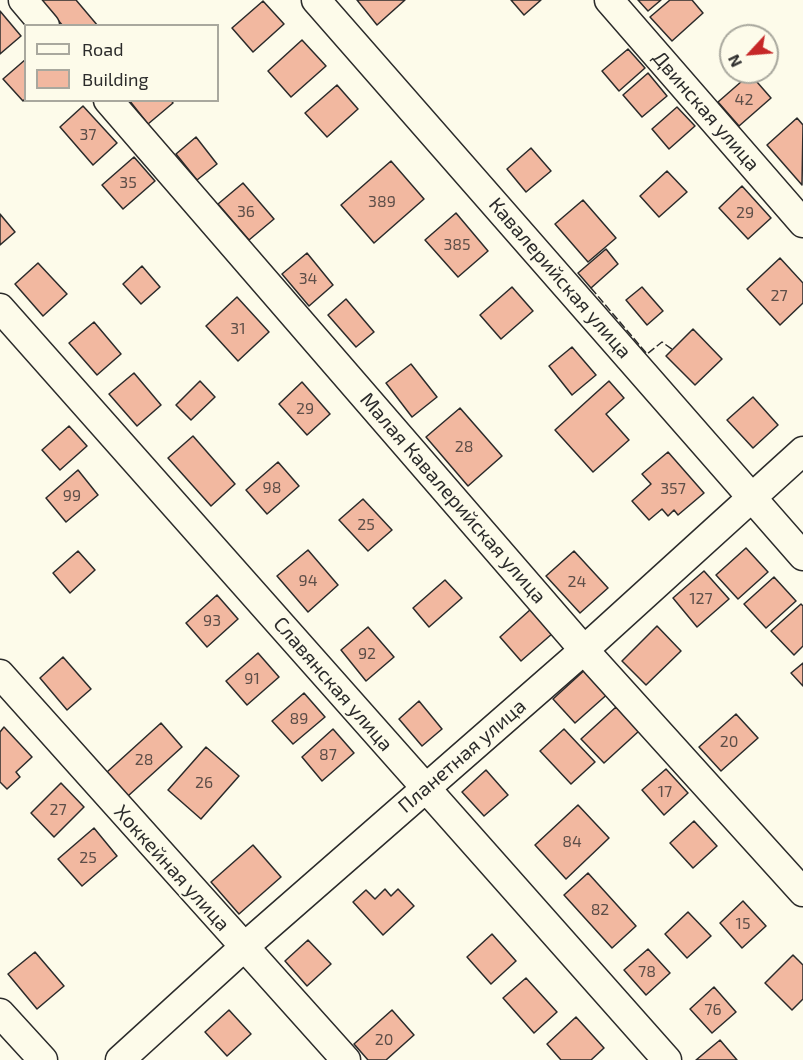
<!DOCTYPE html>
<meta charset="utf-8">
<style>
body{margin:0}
#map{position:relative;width:803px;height:1060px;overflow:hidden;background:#fdfbea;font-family:"Exo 2",sans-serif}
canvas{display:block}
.legend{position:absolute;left:24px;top:24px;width:195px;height:78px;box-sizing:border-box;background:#fdfbea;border:2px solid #a9a89e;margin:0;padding:8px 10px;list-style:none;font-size:18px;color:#2b2b2b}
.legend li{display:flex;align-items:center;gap:12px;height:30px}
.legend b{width:30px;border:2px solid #a9a89e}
.north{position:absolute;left:719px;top:24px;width:60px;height:60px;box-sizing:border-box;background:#fdfbea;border:2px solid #a9a89e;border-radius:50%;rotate:244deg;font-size:16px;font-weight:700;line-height:24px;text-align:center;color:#2b2b2b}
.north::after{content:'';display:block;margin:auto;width:21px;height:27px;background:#c62828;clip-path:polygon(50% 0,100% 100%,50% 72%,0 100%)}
</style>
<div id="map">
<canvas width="803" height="1060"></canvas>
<ul class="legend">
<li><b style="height:8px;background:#fdfbea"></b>Road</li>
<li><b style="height:16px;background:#f2b8a0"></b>Building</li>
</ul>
<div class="north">N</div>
</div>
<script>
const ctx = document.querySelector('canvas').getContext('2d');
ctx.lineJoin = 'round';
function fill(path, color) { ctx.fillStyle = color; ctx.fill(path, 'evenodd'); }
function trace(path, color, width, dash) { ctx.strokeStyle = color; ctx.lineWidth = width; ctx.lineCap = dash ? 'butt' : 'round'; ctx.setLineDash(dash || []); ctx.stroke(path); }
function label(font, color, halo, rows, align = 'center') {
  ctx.font = font + ' "Exo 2",sans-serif'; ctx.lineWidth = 4.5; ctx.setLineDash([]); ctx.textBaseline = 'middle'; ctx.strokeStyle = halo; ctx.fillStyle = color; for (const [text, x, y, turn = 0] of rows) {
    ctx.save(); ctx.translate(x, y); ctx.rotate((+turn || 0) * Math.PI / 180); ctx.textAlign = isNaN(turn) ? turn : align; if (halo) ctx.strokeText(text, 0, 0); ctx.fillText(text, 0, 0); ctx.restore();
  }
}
const building = new Path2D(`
 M41,0H76L98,26H63Z
 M357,0H405L377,25Z
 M511,0H541L524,15Z
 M638,0H661L648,11Z
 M670,0H692L703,13L672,41L650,17Z
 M263,1L284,24L253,52L232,28Z
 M0,11L21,36L0,54Z
 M302,40L326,66L291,97L268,71Z
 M628,49L645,68L619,91L602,71Z
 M26,59V98L23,101L3,79Z
 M648,73L667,96L642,117L623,95Z
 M750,74L771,98L739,126L718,102Z
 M337,85L358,109L327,137L305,113Z
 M129,100H171L173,103L148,124Z
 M83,106L117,143L93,165L60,127Z
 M677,107L695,126L669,149L652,129Z
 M797,118L803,125L802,185L767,145Z
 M196,137L217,164L197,180L176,154Z
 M531,148L551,171L526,192L507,169Z
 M134,157L155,181L123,209L102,185Z
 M391,161L424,199L374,243L341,205Z
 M667,171L687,192L659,217L640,196Z
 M243,183L274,219L249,240L218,204Z
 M742,186L771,218L748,239L719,208Z
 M583,200L616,238L588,262L555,224Z
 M456,213L488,251L458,277L425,240Z
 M0,214L15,232L0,245Z
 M606,249L618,264L591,288L578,273Z
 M307,253L333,285L309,306L282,274Z
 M780,258L803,283V303L780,325L747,289Z
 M38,263L67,294L43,316L15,284Z
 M142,266L160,287L141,304L123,284Z
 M512,287L533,311L501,339L480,315Z
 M642,287L663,311L647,325L626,300Z
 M237,297L269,332L238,361L206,326Z
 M346,299L374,332L356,347L328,315Z
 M94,322L121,354L97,375L69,343Z
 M693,329L722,359L695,385L666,356Z
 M572,347L596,375L572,395L549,366Z
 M411,364L437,397L412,417L386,383Z
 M134,373L161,405L137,426L109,394Z
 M200,381L215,397L191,420L176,405Z
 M609,381L624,398L606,414L629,440L593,472L555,430Z
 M302,382L330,414L307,435L279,404Z
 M753,397L778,425L753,448L727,420Z
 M460,408L502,456L468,486L426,437Z
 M69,426L87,446L60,470L42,450Z
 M193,436L235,484L211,506L168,458Z
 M668,452L704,493L678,515L674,510L668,516L662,509L649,520L632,501L651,484L642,474Z
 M278,462L299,486L267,514L246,490Z
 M78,470L98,495L66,522L46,498Z
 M363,499L392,530L368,551L339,520Z
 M746,548L768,572L738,599L716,575Z
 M308,550L338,585L308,612L277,576Z
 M78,551L95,570L70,593L53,573Z
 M574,551L608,588L580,613L546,576Z
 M704,571L729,599L697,627L673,598Z
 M774,577L796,601L766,628L744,604Z
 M445,580L462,598L429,627L413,608Z
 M217,595L238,619L207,647L186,623Z
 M801,604L803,606V646L794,655L771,631Z
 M531,609L553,633L521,661L500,637Z
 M657,626L681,651L646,685L622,661Z
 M368,627L394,657L366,681L341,650Z
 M258,653L279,677L247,705L226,681Z
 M63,657L91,689L67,710L40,678Z
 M803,663V686L791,673Z
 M588,667L611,691L575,723L553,699Z
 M304,693L325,717L293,744L272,721Z
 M419,701L442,729L422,746L399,719Z
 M616,707L639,731L604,763L581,739Z
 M736,714L758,738L721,771L699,747Z
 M161,723L182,747L128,796L107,772Z
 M4,727L32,757L16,772L20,777L7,789L0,782V732Z
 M333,729L354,753L322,781L302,757Z
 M564,729L595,762L571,784L540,751Z
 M206,747L239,776L201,819L168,790Z
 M666,769L688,793L664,815L642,790Z
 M486,770L508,795L484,816L462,792Z
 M61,783L84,807L54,837L31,813Z
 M578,805L609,838L566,879L535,845Z
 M694,821L717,846L693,868L670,843Z
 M94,828L117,856L82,886L58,859Z
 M253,845L281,877L239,914L211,882Z
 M588,873L636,926L612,948L564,895Z
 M385,889L391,896L398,889L414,906L383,935L353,902L366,890L375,899Z
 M743,901L766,926L742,948L720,923Z
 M688,912L711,936L687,958L665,934Z
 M492,934L516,961L491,984L467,957Z
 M308,940L331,964L307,986L285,961Z
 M648,949L670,973L646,995L624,970Z
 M35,952L64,986L37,1009L8,974Z
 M793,955L803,965V999L792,1010L765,983Z
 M526,978L557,1012L534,1033L503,998Z
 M714,987L736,1012L712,1033L690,1009Z
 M229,1010L251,1034L227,1056L205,1032Z
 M392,1010L414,1035L386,1060H368L354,1044Z
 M576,1017L604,1048L591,1060H561L547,1044Z
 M720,1040L737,1060H696Z`);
fill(building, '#f2b8a0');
trace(building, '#2b2b2b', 1.5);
const minor = new Path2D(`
 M23,0L45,26
 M316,0L803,556
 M609,0L803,223
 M108,100L584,650L803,892
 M0,308L667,1060
 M0,674L346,1060
 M0,1013L43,1060
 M120,1060L243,948L584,650L803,451`);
trace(minor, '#2b2b2b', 31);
trace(minor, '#fdfbea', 28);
trace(new Path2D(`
 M591,288L647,354L662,342L673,350`), '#2b2b2b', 1.5, [8, 3]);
label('16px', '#5d4e48', null, [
 ["42",744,100],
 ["37",88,135],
 ["35",128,183],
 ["389",382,202],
 ["36",246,212],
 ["29",745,213],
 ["385",457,245],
 ["34",308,279],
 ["27",779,296],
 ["31",238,329],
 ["29",305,409],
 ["28",464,447],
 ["98",272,488],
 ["357",673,489],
 ["99",72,496],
 ["25",366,525],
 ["94",308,581],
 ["24",577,582],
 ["127",701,599],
 ["93",212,621],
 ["92",367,654],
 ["91",252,679],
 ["89",299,719],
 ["20",729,742],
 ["87",328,755],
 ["28",144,760],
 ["26",204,783],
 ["17",665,792],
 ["27",58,810],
 ["84",572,842],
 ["25",88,858],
 ["82",600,910],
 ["15",743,924],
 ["78",647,972],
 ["76",713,1010],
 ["20",384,1040]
]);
label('20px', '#2b2b2b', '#fdfbea', [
 ["Двинская улица",706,111,49],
 ["Кавалерийская улица",560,278,49],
 ["Малая Кавалерийская улица",453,498,49],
 ["Славянская улица",333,684,49],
 ["Планетная улица",462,756,-41],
 ["Хоккейная улица",172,868,48]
]);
</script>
